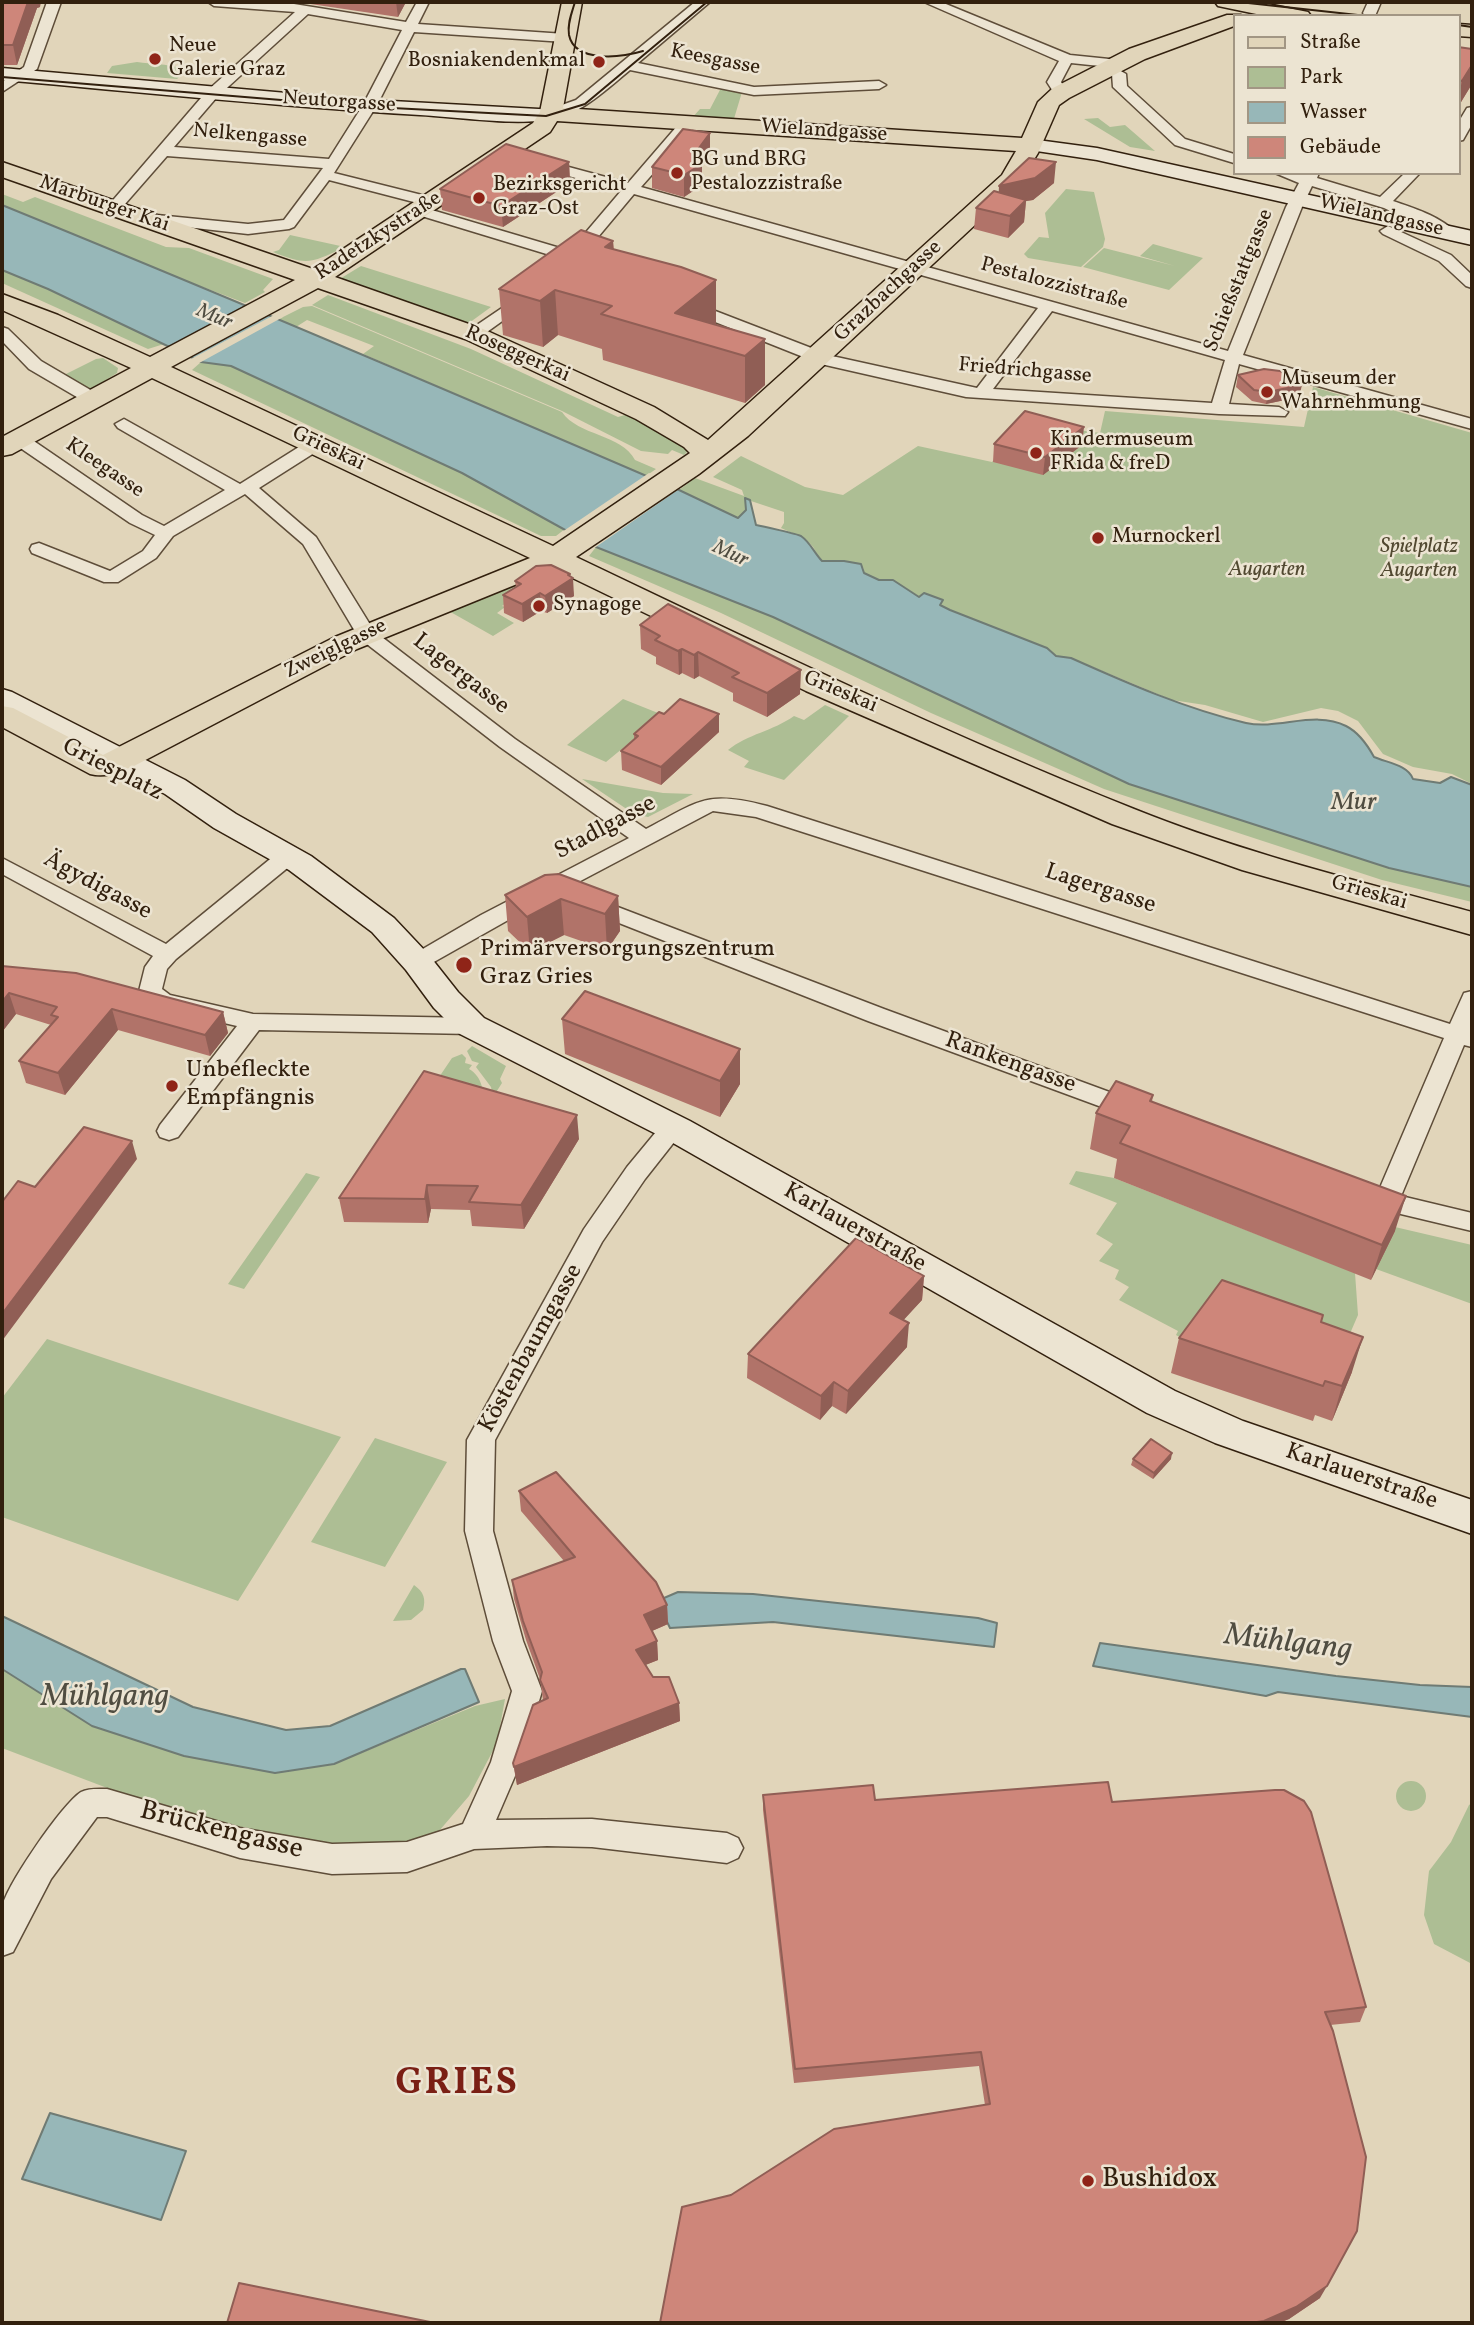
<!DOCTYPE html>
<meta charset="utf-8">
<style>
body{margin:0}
#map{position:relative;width:1474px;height:2325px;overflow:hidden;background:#e1d5ba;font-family:Vollkorn,serif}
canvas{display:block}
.frame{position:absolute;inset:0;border:4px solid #32200e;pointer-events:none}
.legend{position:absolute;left:1233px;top:14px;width:228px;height:161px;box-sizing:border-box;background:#ece4d2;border:2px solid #a29684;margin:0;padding:9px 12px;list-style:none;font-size:21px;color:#32200e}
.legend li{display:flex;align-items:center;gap:14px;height:35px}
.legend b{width:35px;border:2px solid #a29684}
</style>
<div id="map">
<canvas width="1474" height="2325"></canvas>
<div class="frame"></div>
<ul class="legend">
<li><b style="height:9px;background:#e1d5ba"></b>Straße</li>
<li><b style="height:19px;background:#adbe94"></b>Park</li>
<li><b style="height:19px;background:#97b7b8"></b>Wasser</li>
<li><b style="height:19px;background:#ce867a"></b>Gebäude</li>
</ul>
</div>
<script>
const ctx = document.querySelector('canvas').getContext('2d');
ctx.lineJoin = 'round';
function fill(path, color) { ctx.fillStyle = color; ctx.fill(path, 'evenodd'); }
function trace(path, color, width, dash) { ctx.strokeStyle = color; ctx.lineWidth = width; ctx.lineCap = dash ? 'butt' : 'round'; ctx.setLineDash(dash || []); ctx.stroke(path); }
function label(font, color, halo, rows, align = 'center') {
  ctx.font = font + ' Vollkorn,serif'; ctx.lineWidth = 5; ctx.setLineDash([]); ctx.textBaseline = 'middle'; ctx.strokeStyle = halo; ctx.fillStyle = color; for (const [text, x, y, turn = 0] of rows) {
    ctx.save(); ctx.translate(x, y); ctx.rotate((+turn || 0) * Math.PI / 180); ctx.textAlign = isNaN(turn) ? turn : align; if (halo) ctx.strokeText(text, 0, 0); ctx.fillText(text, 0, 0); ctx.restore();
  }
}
fill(new Path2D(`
 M137,62C152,64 166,64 181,68L184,72L177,79L107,73L112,66Z
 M721,88L742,92L733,122L691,119L700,109H710Z
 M1098,118L1110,127L1125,125L1155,151L1130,147L1084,119Z
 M1066,189L1094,192L1105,239L1103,247L1081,267L1028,258L1024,254L1039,237L1049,238L1045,213Z
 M2,194L23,202L35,197L166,247L189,248L273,279L263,290L265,292L245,303L115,254L2,205Z
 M290,235L345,247C311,263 308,266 273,252L279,250Z
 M1153,244L1203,258L1169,290L1083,267L1104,248L1175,266L1140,256Z
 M361,266L491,307L469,323L338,280Z
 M2,270L48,289L164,344L148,349L2,283Z
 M328,295L471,349L618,417L625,415C648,425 670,432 688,451L684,455L672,450L668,454L641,451L562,411L312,305Z
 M312,306L562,412C578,436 622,434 635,460L656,469L646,476L363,354L374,346L307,320L296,327L279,319L303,307Z
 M103,358L118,368L117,373L90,390L62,376L96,359Z
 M201,362L231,366L462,473L565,529L556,536H541L192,370Z
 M1313,387L1472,433V784L1452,774L1413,767L1383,754L1358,721L1338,711L1321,708L1263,722L1205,705L1172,700L1071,658L1056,656L1047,648L950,611L940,605L942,600L920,597L893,580H878L864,573L863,567L844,561H822C817,556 816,551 813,547C806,537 791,533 781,528L784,523V512L745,499L746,510L738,518L679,490L695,478L744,496L742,490L713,477L741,456L805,487L843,495L918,446L992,462L1026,423L1100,433L1105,411L1304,427Z
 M596,547L773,617L1129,784L1389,868L1472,887V902L1382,880L1104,789L931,713L721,613L589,556Z
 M547,571L502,606L505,607L497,613L514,623L493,636L447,610Z
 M623,699L663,715L606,762L567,745Z
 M825,705L849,716L784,780L744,767L749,761L728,750C748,734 773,731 794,716L804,720Z
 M582,779L663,793L693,794L648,817L634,814Z
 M472,1046L506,1066L500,1079L502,1083L493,1097L491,1087L476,1067L479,1063L472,1061L467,1051Z
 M462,1054L466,1058L465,1063L472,1065L469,1069C483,1077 483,1092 486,1107L429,1092L452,1058Z
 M1076,1171L1114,1178L1355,1273L1358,1315L1336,1366L1192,1344L1176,1335L1178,1331L1119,1300L1129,1287L1115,1279L1119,1270L1099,1261L1113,1244L1096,1234L1117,1203L1069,1184Z
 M306,1173L320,1177L244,1289L228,1284Z
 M1395,1227L1472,1245V1304L1376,1269Z
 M47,1339L341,1437L238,1601L2,1517V1398Z
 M375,1438L447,1462L385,1567L311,1542Z
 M414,1585C424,1592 426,1599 423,1610L411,1620L393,1621Z
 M2,1669L93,1726L184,1756L334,1764L475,1706L505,1699L497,1743L469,1796L439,1831L385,1848L321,1847L173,1813L2,1748Z
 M1396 1796a15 15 0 1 1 30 0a15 15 0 1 1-30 0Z
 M1472,1803V1964L1434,1944L1424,1915L1429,1871L1451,1842L1469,1805Z`), '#adbe94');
const water = new Path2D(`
 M2,205C228,297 454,393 679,490L738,518L746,510L745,498L750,500L756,525C762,526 797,534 801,536C811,543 814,553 822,561H844L861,564L864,573L879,580H893L919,597L924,593L943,600L940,605L950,610L1047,648L1056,656L1071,658C1127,683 1186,709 1246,723C1279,730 1315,710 1346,726C1358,732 1368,746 1374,757C1388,763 1408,765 1413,779L1440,783L1451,777L1472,785V887L1389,868L1129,784L773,617L596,547L462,473L231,366L201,362L48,289L2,270Z
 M678,1592L753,1594L978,1618L997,1623L994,1647L773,1622L670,1628L657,1601Z
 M2,1616L193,1707L286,1730L330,1726L461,1669H465L479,1702L334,1764L275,1773L184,1756L92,1726L2,1669Z
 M1100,1643L1336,1676L1420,1685L1472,1687V1717L1278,1692L1266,1696L1093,1666Z
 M50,2113L186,2151L161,2220L22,2179Z`);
fill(water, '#97b7b8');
trace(water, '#6f7b74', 2);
fill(new Path2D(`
 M276,314L283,317L201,362L197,364L189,360Z
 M649,473L682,487L593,549L562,532Z`), '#e1d5ba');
const street = new Path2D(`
 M47,2H61L37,69L2,92V82L24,67Z
 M208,2L294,4L406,22L417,2H429L418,24L565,34L572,38L565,42L414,32L377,105L334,173L438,199L441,202L438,205L433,207L329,180L294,227L289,229L248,234L142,222L139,219L142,216L147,214L248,224L284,220L323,168L167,156L118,212H108L105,209L108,206L207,91L295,12L214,6ZM308,14L402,30L363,105L329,159L174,147L217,97Z
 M695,2H710L638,63L754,87L879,81L886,85L879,89L754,95L630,70C610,86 573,123 545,117V111L576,100Z
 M924,2H941L1070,55L1119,60L1126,64L1119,68L1071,63L1061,82L1068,93L1066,96H1056L1047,82L1059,61Z
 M1368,2H1381L1375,16H1365L1363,13Z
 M1119,70L1126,74L1127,86L1185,139L1234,154V163L1175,145L1113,87L1112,74Z
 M1472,107V124L1463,140L1458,141V123L1467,108Z
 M690,119L695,120V126L641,187L1228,351L1286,207L1299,183L1275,173H1319L1317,178L1380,197L1405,173H1420L1393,201C1413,208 1440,216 1455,232L1452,235H1442L1384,208L1312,186L1302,207L1243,355L1472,419V429L1239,364L1229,404L1279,407L1288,412L1285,416L1219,414L966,397L821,364L680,308L678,305L680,302H692L832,356L977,388L1038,308L634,194L583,255L591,260L583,265L565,262L563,259L415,214L412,211L420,206L425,208L570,251L621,191L534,166L532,163L534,160L539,159L628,183L678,125ZM1052,311L1225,360L1212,403L993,389Z
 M1388,226L1451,255L1472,275V288L1466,286L1439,261L1383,234L1380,231Z
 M527,291L535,296L533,299L480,337H468L466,334L468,331Z
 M2,327L8,329L41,361L99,395L101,399L99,403H87L29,369L2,341Z
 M124,419L240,484L310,440H322L325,444L322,448L259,488L316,537L374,631L515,739L646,829C700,801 705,790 767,806L1450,1024L1464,993L1472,991V1047L1464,1045L1401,1196L1472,1213V1231L1363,1205L1360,1198L1363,1191L1372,1189L1379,1190L1444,1038L756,817L713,811L533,906L425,967L417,970L409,967L406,962L409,957L481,915L629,838L500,747L359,638L303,544L245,494L173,536L156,558L118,582H104L32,553L30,549L32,545L39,543L110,571L143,551L155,535L130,523L13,443L10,439L13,435H25L142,515L164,526L225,490L118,428L115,424Z
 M288,849L296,851L299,856L296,861L176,959L167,969L162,989L170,995L253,1014L472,1018L480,1020L484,1026L480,1032L472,1034L259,1030L178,1137L169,1140L160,1137L157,1131L160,1125L237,1026L155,1007L139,991L145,967L153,956L2,874V858L166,944L280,851Z
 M589,896L884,1009L1142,1104L1146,1110L1142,1116L1134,1119L1126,1116L868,1021L581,908L578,903L581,898Z
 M674,1118L683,1121L686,1127L645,1179L602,1242L495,1440L493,1531L523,1641L542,1691L521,1762L496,1820L592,1819L727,1833L738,1838L743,1848L738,1858L727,1863L592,1847L547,1846L474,1849L407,1872L332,1874L240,1858L107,1817H97L51,1879L13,1952L2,1956C2,1941 0,1923 2,1908C5,1887 63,1803 81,1792C89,1788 98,1789 107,1789L240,1828L332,1844L407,1842L463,1824L491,1762L512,1691L493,1641L465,1531L467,1440L584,1229L627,1167L665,1121Z`);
const secondary = new Path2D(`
 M2,68L355,99L557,110L560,114L557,118C520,127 459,117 420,115C280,107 141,92 2,80Z
 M1030,139L1097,148L1472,231V245L1097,160L1023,149L1020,145L1023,141Z
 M2,689L12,692L185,780L236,814L311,856L394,918L428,954L458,992L484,1018L690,1121L1175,1391L1243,1421L1472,1500V1534L1215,1443L1147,1413L666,1139L460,1034L434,1008L406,970L372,932L289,870L214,828L165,794L2,709Z`);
const primary = new Path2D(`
 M562,2H582L563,108L1022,138L1038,102L1053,88L1129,49L1227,15H1241L1234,16V26L1145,59L1069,98L1059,105L1038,153L1019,184L748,436L699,474L576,557C760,645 944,733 1134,809C1243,853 1359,881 1472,912V935L1242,870L1112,824L806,691L554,569L357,649L134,766C119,772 106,778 90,774L2,727V706L13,708L103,755L335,637L530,558L152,378L12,454L2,456V437L131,368L2,310V294L58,315L150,357L295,280L2,177V162L313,269L533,123L540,112ZM557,121L1016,151L1002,175L708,440L654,407L483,329L335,277L550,132ZM318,288L465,339L636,419L684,447L690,453L553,546L171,367Z
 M1215,2H1257L1308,12L1311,16H1266L1218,6Z
 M1458,24L1472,25V37L1458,36Z`);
trace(street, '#5e4d39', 3);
trace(secondary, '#32200e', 3);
trace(primary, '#32200e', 3);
fill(street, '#ece4d2');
fill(secondary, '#ece4d2');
fill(primary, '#e1d5ba');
trace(new Path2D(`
 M575,2C572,12 567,24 569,35C575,64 623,57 643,51
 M1239,2L1367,16
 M1458,25L1472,27
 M2,77L354,106L546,116L585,104L707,2`), '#32200e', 2);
fill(new Path2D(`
 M2,2L40,7L37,8L17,65H2Z
 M297,2H406L398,17Z
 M1458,47L1472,49V84L1458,107Z
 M710,133V154L702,166V185L684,197L652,188V167Z
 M569,162L570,183L503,227L442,210L440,189Z
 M1054,183L1033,200L1026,201L1024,222L1008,238L974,229L976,208L999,193V186Z
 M613,241L614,250L716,280V325L765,339V385L745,403L603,360L602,349L558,335L543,347L503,335L499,289Z
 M1238,375L1299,397L1266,404L1252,401L1236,387Z
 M994,444L1082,445L1043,475L993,462Z
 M570,574L574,596L547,613L541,611L523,622L504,613L503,595L516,587L515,581Z
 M640,625L800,694L767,717L733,701V693L699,676L694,679L682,673L679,675L656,664V657L641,649Z
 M664,714H719V732L661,785L622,770L621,751L634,739V734Z
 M505,895L618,896L620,931L607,950L564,935L530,952L508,931Z
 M2,966L223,1012L228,1033L210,1056L118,1030L65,1095L26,1083L19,1061L51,1025L16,1014L2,1032Z
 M562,1019L740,1084L720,1117L565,1054Z
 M1153,1095L1152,1102L1395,1231L1371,1280L1114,1178L1117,1159L1090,1149L1096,1113Z
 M579,1139L524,1229L472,1226L470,1210L431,1209L428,1223L344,1222L339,1198Z
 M924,1276L922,1300L903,1320L907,1347L846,1414L832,1406L820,1420L747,1378L748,1354Z
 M1321,1322L1352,1372L1332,1421L1315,1415L1313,1421L1171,1373L1179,1338Z
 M1133,1459H1171L1153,1479L1131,1465Z
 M519,1491L667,1605L668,1624L652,1631L657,1641L658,1660L645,1665L653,1677L679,1703L680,1721L517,1785L513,1763L543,1700L540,1679L526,1640L514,1599L512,1580L564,1561L521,1511Z
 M763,1795L875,1800L1112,1802L1366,2007L1360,2022L1330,2025L1320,2298L1289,2319L1279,2323H660L731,2195L985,2105L979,2066L794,2083L763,1810Z`), '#b17369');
fill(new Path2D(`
 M28,2H41L40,7L37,8L17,65L13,45Z
 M396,2H406L398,17Z
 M1472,65V84L1458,107V99L1462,81Z
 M710,133V154L702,166V185L684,197V175L696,152Z
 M569,162L570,183L503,227L501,206Z
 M1056,162L1054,183L1033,200L1026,201L1024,222L1008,238L1010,216L998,207L999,186Z
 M613,241L615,286L605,247Z
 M716,280V326L675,313Z
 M555,290L558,335L543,347L540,301Z
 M765,339V385L745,403V356Z
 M1302,385L1299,397L1266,404L1268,392Z
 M1084,427L1082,445L1043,475L1045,457Z
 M570,574V579L573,578L574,596L547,613L545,596Z
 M540,593L541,611L523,622L522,604Z
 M682,649V673L679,675L678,651Z
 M698,652L699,676L694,679V655Z
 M801,670L800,694L767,717V693Z
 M719,714V732L661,785V767Z
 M618,896L620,931L607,950L605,914Z
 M561,899L564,935L530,952L527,917Z
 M9,993L16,1014L2,1032V1002Z
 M112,1009L118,1030L65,1095L58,1073Z
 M223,1012L228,1033L210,1056L205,1035Z
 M740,1049V1084L720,1117V1081Z
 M577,1115L579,1139L524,1229L521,1205Z
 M132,1141L137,1159L2,1341V1314Z
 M427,1185L431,1209L428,1223L425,1199Z
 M1406,1196L1395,1231L1371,1280L1382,1245Z
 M924,1276L922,1300L889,1336L890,1313Z
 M909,1323L907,1347L846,1414L848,1391Z
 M1363,1337L1352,1372L1332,1421L1342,1386Z
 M834,1382L832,1406L820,1420L821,1396Z
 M1172,1453L1171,1459L1153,1479L1154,1473Z
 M667,1605L668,1624L645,1634L644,1615Z
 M657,1641L658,1660L638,1668L636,1650Z
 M679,1703L680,1721L517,1785L514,1767Z
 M1327,2286L1320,2298L1289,2319L1279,2323H1262L1264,2321Z`), '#905e55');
const building = new Path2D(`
 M2,2H28L13,45H2Z
 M1458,47L1472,49V65L1462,81L1458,80Z
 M683,129L710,133L696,152L702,164L684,175L652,167Z
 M506,144L569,162L501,206L440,189Z
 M1029,158L1056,162L1035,178L999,186Z
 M994,191L1026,200L1010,216L976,208Z
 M581,230L613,241L605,247L681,267L716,280L675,313L765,339L745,356L601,314L612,306L555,290L540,301L499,289Z
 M1264,369L1280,371L1302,385L1268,392L1254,390L1238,375Z
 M1025,411L1084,427L1045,457L994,444Z
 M551,565L570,574L568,575L573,578L545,596L540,593L522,604L503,595L521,584L515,581L536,566Z
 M668,604L801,670L767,693L732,677L739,673L698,652L694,655L682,649L678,651L655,640L660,636L640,625Z
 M680,699L719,714L661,767L621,751L638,736L634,734L659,712L664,714Z
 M559,874L618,896L605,914L561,899L527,917L505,895L545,875Z
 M2,966L76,973L223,1012L205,1035L112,1009L58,1073L19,1061L58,1017L51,1015L57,1007L9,993L2,1002Z
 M585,991L740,1049L720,1081L562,1019Z
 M424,1071L577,1115L521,1205L469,1202L478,1186L427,1185L425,1199L339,1198Z
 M1116,1081L1153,1095L1150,1101L1406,1196L1382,1245L1120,1143L1130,1126L1096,1113Z
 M84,1127L132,1141L2,1314V1202L18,1181L35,1187Z
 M856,1238L924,1276L890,1313L909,1323L848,1391L834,1382L821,1396L748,1354Z
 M1222,1280L1323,1315L1321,1322L1363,1337L1342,1386L1325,1381L1323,1386L1179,1338Z
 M1151,1439L1172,1453L1154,1473L1133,1459Z
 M556,1472L656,1582L667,1605L644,1615L657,1641L636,1650L653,1677H669L679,1703L514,1767L513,1763L533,1705L548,1698L540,1680L542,1672L523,1621L512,1580L575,1557L519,1491Z
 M1108,1782L1112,1802L1275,1790H1284L1304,1801L1311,1812L1366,2007L1325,2012L1333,2031L1366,2157L1357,2231L1327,2286L1296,2307L1264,2321L1250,2323H660L682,2207L731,2195L834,2129L990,2104L981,2052L795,2069L763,1795L873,1785L875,1800Z
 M239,2283L435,2323H227Z`);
fill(building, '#ce867a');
trace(building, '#905e55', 2);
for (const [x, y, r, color] of [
 [155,59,7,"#8f2418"],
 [599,62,7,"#8f2418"],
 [677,173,7,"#8f2418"],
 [479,198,7,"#8f2418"],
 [1267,392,7,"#8f2418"],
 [1036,453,7,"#8f2418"],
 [1098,538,7,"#8f2418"],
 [539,606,7,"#8f2418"],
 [464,965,9,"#8f2418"],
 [172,1086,7,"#8f2418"],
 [1088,2181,7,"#8f2418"]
]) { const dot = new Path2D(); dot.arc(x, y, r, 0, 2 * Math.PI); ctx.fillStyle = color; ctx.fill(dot); trace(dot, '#ece4d2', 2.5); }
label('21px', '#32200e', '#ece4d2', [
 ["Neue",169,47],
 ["Galerie Graz",169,71],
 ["Bosniakendenkmal",585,62,"right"],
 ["BG und BRG",691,161],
 ["Pestalozzistraße",691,185],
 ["Bezirksgericht",493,186],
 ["Graz-Ost",493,210],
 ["Museum der",1281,380],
 ["Wahrnehmung",1281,404],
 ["Kindermuseum",1050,441],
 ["FRida & freD",1050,465],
 ["Murnockerl",1112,538],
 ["Synagoge",553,606]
], 'left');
label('21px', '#32200e', '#ece4d2', [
 ["Keesgasse",715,61,11],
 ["Neutorgasse",339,103,4],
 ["Wielandgasse",824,132,4],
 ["Nelkengasse",250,137,5],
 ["Marburger Kai",104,205,19],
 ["Wielandgasse",1381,217,13],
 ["Radetzkystraße",379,237,-33],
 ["Schießstattgasse",1240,281,-68],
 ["Pestalozzistraße",1054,285,15],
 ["Grazbachgasse",889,292,-43],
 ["Roseggerkai",517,355,24],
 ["Friedrichgasse",1025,372,5],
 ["Grieskai",328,450,25],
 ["Kleegasse",104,469,34],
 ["Zweiglgasse",336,650,-26],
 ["Grieskai",840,693,23],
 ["Grieskai",1369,894,16]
]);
label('italic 21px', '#504d41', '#ece4d2', [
 ["Mur",214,318,23],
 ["Mur",730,555,25]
]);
label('italic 21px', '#514830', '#ece4d2', [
 ["Spielplatz",1419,548],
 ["Augarten",1419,572],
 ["Augarten",1267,571]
]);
label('24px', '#32200e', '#ece4d2', [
 ["Lagergasse",460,675,38],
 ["Griesplatz",112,771,27],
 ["Stadlgasse",606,829,-28],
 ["Ägydigasse",97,887,28],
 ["Lagergasse",1100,890,18],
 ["Rankengasse",1010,1064,20],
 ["Karlauerstraße",854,1229,29],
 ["Köstenbaumgasse",532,1349,-61],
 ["Karlauerstraße",1361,1478,19]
]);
label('24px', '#32200e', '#ece4d2', [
 ["Primärversorgungszentrum",480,951],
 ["Graz Gries",480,979],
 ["Unbefleckte",186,1072],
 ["Empfängnis",186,1100]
], 'left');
label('italic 26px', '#504d41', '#ece4d2', [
 ["Mur",1354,804]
]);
label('28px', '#32200e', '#ece4d2', [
 ["Brückengasse",221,1832,14]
]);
label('28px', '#32200e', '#ece4d2', [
 ["Bushidox",1102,2181]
], 'left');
label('italic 32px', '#504d41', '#ece4d2', [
 ["Mühlgang",1288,1645,7],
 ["Mühlgang",105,1699]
]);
ctx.letterSpacing = '2px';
label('bold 38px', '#7a1f14', '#ece4d2', [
 ["GRIES",457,2086]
]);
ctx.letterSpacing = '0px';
</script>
